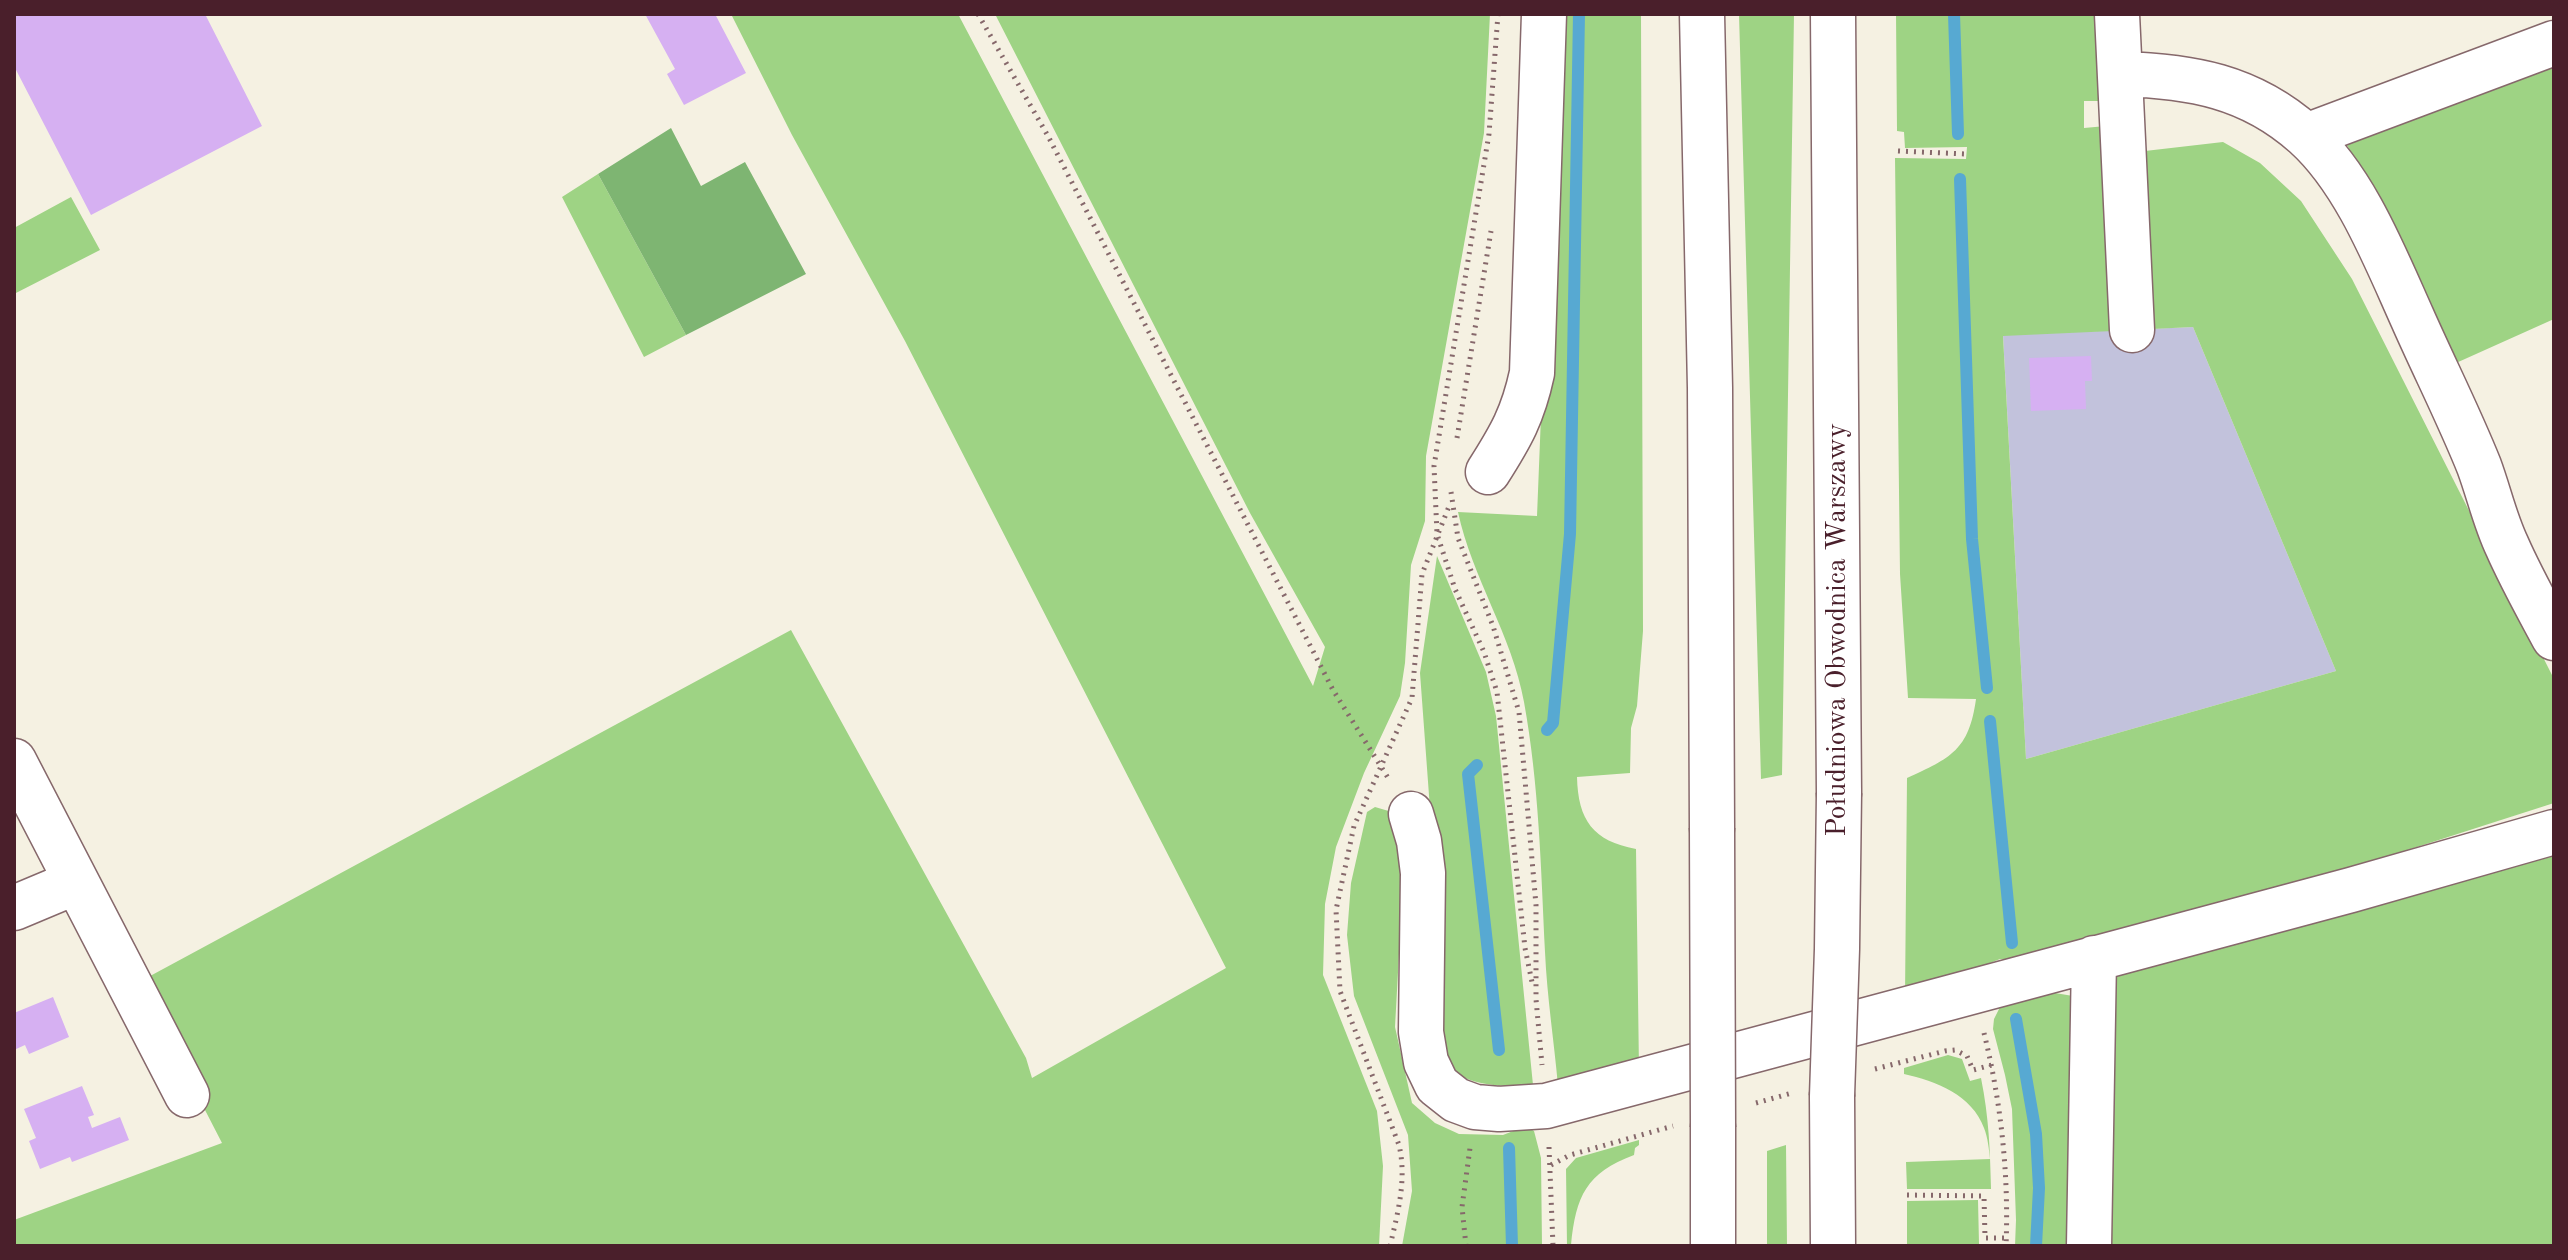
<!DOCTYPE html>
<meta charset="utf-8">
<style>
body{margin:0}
#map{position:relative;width:2568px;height:1260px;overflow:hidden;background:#f5f1e2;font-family:"Old Standard TT",serif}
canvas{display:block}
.frame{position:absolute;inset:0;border:16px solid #4a1f2b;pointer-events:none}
</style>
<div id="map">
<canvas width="2568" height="1260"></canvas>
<div class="frame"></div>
</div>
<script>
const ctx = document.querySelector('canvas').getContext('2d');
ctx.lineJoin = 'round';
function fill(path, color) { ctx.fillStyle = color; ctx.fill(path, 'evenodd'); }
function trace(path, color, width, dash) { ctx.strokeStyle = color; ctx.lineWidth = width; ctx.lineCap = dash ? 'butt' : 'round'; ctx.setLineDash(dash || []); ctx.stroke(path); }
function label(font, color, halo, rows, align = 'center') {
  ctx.font = font + ' "Old Standard TT",serif'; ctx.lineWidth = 6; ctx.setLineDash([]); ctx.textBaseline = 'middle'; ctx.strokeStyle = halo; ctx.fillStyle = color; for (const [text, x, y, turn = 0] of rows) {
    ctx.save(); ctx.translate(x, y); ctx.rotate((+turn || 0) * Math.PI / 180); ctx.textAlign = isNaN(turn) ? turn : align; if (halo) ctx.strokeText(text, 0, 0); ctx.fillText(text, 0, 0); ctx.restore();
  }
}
fill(new Path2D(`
 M2193,327L2336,671L2026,759L2003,335Z`), '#c2c2dc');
fill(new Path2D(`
 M731,14H958L1313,686L1325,647L1250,513L995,14H1490L1484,133L1426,456L1425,521L1411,565L1405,663L1400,696L1364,773L1336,847L1325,904L1323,975L1377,1111L1383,1166L1379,1246H14V1220L222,1143L139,982L791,630L1026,1058L1032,1078L1226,968L905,341L792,135Z
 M1557,14H1641L1643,631L1637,706L1631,728L1630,773L1577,777C1578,820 1593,841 1636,849L1639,1070L1558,1086C1554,1041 1547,997 1545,952C1541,869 1539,784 1524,702C1512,635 1472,578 1458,512L1537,516Z
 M1739,14H1794L1782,775L1761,779Z
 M1896,14H2098L2103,101H2084V128L2106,126L2113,331L2003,336L2026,759L2336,671L2193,327L2152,329L2145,151L2223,142L2260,163L2301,201L2352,279L2554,679V803L2174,925L2015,960L2000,959L1905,997L1907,778C1951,758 1969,750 1976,699L1908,698L1900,574L1895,158L1966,159L1967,147L1905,148L1904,132L1897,131Z
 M2554,65V319L2456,363L2347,145Z
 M598,174L686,335L644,357L562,197Z
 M71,197L100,250L14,294V228Z
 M1437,556L1486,672L1496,716L1533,1085C1510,1088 1475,1086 1456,1073C1451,1069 1448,1063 1444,1057L1438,866L1432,836L1420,673Z
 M1375,807L1392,812L1405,844L1395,1027L1412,1103L1435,1123L1459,1134L1503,1135L1526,1126L1534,1131L1541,1158L1542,1246H1402L1412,1191L1408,1135L1354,996L1347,935L1351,883L1367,812Z
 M2554,856V1246H2099L2104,1022L2116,977L2170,958Z
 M2049,992L2073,996L2074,1246H2015L2016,1220L2012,1109L2005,1075L1993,1029L1994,1019L2000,1007Z
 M1948,1055L1962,1059L1970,1081L1981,1078C1989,1118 1990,1149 1991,1189H1907L1906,1162L1990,1159C1989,1150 1988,1138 1984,1128C1972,1095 1936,1081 1904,1074V1068Z
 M1639,1140V1145L1635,1148L1634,1155C1586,1173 1576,1196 1571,1245L1630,1246H1567L1566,1169L1576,1158Z
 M1786,1145L1787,1246H1767V1151Z
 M1978,1200L1979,1244L1983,1246H1907V1201Z`), '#9ed384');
fill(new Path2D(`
 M671,128L701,186L745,162L806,274L686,335L598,174Z`), '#7eb572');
trace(new Path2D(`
 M1954,14L1958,134
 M1960,179L1972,539L1987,688
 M1990,721L2012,943
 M1547,730L1553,723L1570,534L1579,14
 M1477,765L1468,774L1499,1050
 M2016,1019L2036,1134L2039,1188L2036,1246
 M1509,1148L1512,1246`), '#57a9d2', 12);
fill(new Path2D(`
 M14,14H210L206,16L262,126L91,215L14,66Z
 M645,14H715L746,73L684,105L667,74L675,69Z
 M2091,356L2092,381H2085L2086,409L2031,411L2029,358Z
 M53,997L69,1037L29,1054L25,1045L14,1050V1013Z
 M82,1086L94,1115L88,1117L92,1128L120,1117L129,1140L72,1162L70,1157L40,1169L29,1141L36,1138L24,1109Z`), '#d6b0f2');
const minor = new Path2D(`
 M2117,14L2132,330
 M2120,74C2191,76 2250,86 2305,135C2355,180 2385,257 2412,317C2434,367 2459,416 2479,466C2489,493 2495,521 2507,546C2521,578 2538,608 2554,638
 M2306,136L2554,43
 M1488,472C1511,436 1523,415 1532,373L1544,14
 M14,761L187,1095
 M1411,814L1419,841L1423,873L1421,1032L1426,1062L1437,1085L1456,1100L1475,1107L1499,1109L1546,1106L2351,890L2554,832
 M14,908L76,882
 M2089,1246L2094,958`);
const highway = new Path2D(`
 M1702,14L1710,388L1712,828
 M1833,14L1839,793
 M1832,1096L1833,1246
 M1713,1127V1246`);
trace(minor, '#86686b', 47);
trace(highway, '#86686b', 47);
trace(new Path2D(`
 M978,14L1048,136L1333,690L1390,781
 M1498,14L1489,134L1434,466L1437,534L1455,589L1484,652L1497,692L1525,948L1533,987
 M1898,151L1966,154
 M1457,438L1491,231
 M1451,492L1458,538L1493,626L1519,712L1536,905V999L1542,1065
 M1984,1033C2001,1102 2009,1175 2006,1246
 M1875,1069L1945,1051L1955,1050L1967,1056L1973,1070L1992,1065
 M1756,1103L1792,1093
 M1549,1147L1553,1246
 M1551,1165L1570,1155L1673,1126
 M1907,1195L1984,1196L1985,1238H2006
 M1390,1246C1398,1212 1407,1179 1399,1145L1340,991L1336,910L1354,826L1412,698L1422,574L1450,504
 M1466,1246L1462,1207L1470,1148`), '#86686b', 5, [2, 6]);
trace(minor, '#fff', 44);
trace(highway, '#fff', 44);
const highwayBridge = new Path2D(`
 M1712,828L1713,1127
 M1832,1096L1837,949L1839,793`);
trace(highwayBridge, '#86686b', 47, []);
trace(highwayBridge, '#fff', 44);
label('28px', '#4a1f2b', '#fff', [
 ["Południowa Obwodnica Warszawy",1838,630,-90]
]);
</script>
